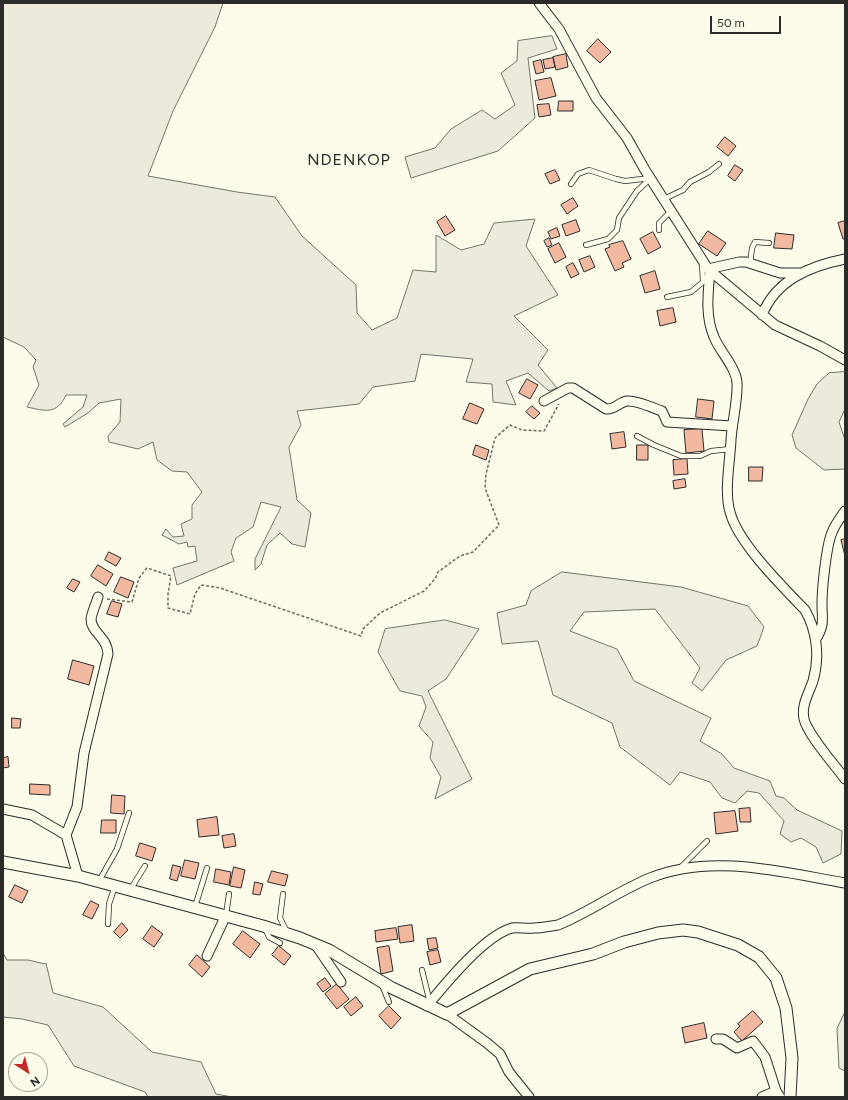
<!DOCTYPE html>
<style>
body{margin:0}
#map{position:relative;width:848px;height:1100px;overflow:hidden;background:#fdfbea;font-family:Figtree,sans-serif}
canvas{display:block}
.frame{position:absolute;inset:0;border:4px solid #2b2b2b;pointer-events:none}
.north{position:absolute;left:8px;top:1052px;width:40px;height:40px;box-sizing:border-box;background:#fdfbea;border:1px solid #a9a89e;border-radius:50%;rotate:144deg;font-size:11px;font-weight:700;line-height:16px;text-align:center;color:#2b2b2b}
.north::after{content:'';display:block;margin:auto;width:14px;height:18px;background:#c62828;clip-path:polygon(50% 0,100% 100%,50% 72%,0 100%)}
.scale{position:absolute;left:710px;top:16px;width:71px;height:18px;box-sizing:border-box;border:2px solid #2b2b2b;border-top:0;padding-left:5px;font-size:12px;line-height:14px;white-space:nowrap;color:#2b2b2b;-webkit-text-stroke:3px #fdfbea;paint-order:stroke}
</style>
<div id="map">
<canvas width="848" height="1100"></canvas>
<div class="frame"></div>
<div class="north">N</div>
<div class="scale">50 m</div>
</div>
<script>
const ctx = document.querySelector('canvas').getContext('2d');
ctx.lineJoin = 'round';
function fill(path, color) { ctx.fillStyle = color; ctx.fill(path, 'evenodd'); }
function trace(path, color, width, dash) { ctx.strokeStyle = color; ctx.lineWidth = width; ctx.lineCap = dash ? 'butt' : 'round'; ctx.setLineDash(dash || []); ctx.stroke(path); }
function label(font, color, halo, rows, align = 'center') {
  ctx.font = font + ' Figtree,sans-serif'; ctx.lineWidth = 3; ctx.setLineDash([]); ctx.textBaseline = 'middle'; ctx.strokeStyle = halo; ctx.fillStyle = color; for (const [text, x, y, turn = 0] of rows) {
    ctx.save(); ctx.translate(x, y); ctx.rotate((+turn || 0) * Math.PI / 180); ctx.textAlign = isNaN(turn) ? turn : align; if (halo) ctx.strokeText(text, 0, 0); ctx.fillText(text, 0, 0); ctx.restore();
  }
}
const green = new Path2D(`
 M3,3H223L215,27L173,111L148,176L237,192L275,197L302,236L356,285L357,313L372,330L397,318L413,270L436,272V235L461,250L484,244L494,223L535,219L526,246L558,295L514,316L548,350L538,365L557,388L549,391L528,373L506,381L516,405L493,402L492,384L466,382L473,359L421,354L415,381L373,387L359,404L297,411L301,425L289,447L297,500L311,513L305,547L292,544L280,533L267,545L261,564L255,570V559L281,507L261,502L253,527L236,538L231,552L234,561L177,585L173,568L197,561L195,546L188,547L187,542L179,544L162,535L166,529L173,537L184,536L181,524L192,519V505L202,492L187,472L172,471L157,460L153,442L138,449L109,442L108,436L120,422L121,399L99,403L88,413L65,427L63,424L83,407L87,395H66C57,415 45,411 27,407L39,385L33,367L36,360L24,347L3,337Z
 M552,36L557,49L528,58L535,118L498,151L411,178L405,157L435,148L451,129L482,110L495,119L515,105L501,73L517,61L518,41Z
 M845,372V409L839,422L845,440V469L824,470L796,448L792,435L808,399L817,384L829,373Z
 M562,572L681,587L748,606L764,627L757,646L726,660L702,691L692,683L700,668L655,609L584,612L570,631L617,649L634,681L711,718L700,741L722,754L734,768L770,781L776,796L784,798L797,810L842,831L841,854L823,863L816,847L801,838L791,842L780,834L784,821L759,793L747,791L735,803L722,798L710,782L680,772L670,785L620,747L612,723L553,695L538,641L502,644L497,613L526,605L531,591Z
 M445,620L479,629L446,679L428,691L472,779L435,799L441,777L430,758L433,742L419,726L426,707L422,696L400,691L378,652L385,629Z
 M3,953L7,960H28L45,964L46,963L53,993L103,1007L152,1052L201,1062L216,1094L232,1097H148L145,1092L74,1066L48,1025L22,1019L3,1017Z
 M845,1012V1071L839,1068L837,1029Z`);
fill(green, '#ecebdb');
trace(green, '#74746e', 1);
const building = new Path2D(`
 M598,39L611,52L600,63L587,51Z
 M566,54L568,67L556,70L553,57Z
 M553,58L555,67L545,69L543,60Z
 M541,60L544,72L536,74L533,62Z
 M551,78L556,96L539,100L535,81Z
 M559,101H573V111H558Z
 M549,104L551,115L539,117L537,105Z
 M725,137L736,146L728,156L717,147Z
 M735,165L743,170L735,181L728,176Z
 M555,170L560,180L550,184L545,174Z
 M573,198L578,206L567,214L561,205Z
 M446,216L455,230L445,236L437,222Z
 M576,220L580,231L566,236L562,225Z
 M845,221V239H843L838,223Z
 M557,228L560,236L551,239L548,232Z
 M708,231L726,243L717,256L699,244Z
 M653,232L661,247L648,254L640,239Z
 M776,233L794,235L792,249L774,248Z
 M549,238L552,245L547,247L544,241Z
 M623,241L631,259L622,263L624,267L615,271L605,249L610,247L609,245Z
 M559,243L566,257L555,263L548,249Z
 M590,256L595,267L584,272L579,260Z
 M573,263L579,274L571,278L566,267Z
 M655,271L660,289L645,293L640,276Z
 M673,308L676,322L660,326L657,311Z
 M527,379L538,385L530,399L519,393Z
 M698,399L714,401L712,419L696,417Z
 M470,403L484,409L477,424L463,419Z
 M532,406L540,413L534,419L526,412Z
 M702,429L704,451L686,453L684,430Z
 M624,432L626,447L612,449L610,434Z
 M476,445L489,450L486,460L473,455Z
 M637,445H648V460H637Z
 M687,459L688,474L674,475L673,460Z
 M749,467H763L762,481H749Z
 M685,479L686,487L674,489L673,481Z
 M845,539V556L841,540Z
 M109,552L121,558L116,566L105,560Z
 M98,565L113,574L106,586L91,576Z
 M121,577L134,582L128,598L114,592Z
 M73,579L80,582L74,592L67,588Z
 M112,601L122,604L118,617L107,614Z
 M73,660L94,666L89,685L68,679Z
 M12,718L21,719L20,728H12Z
 M8,757L9,767L3,768V758Z
 M30,784L50,785V795L30,794Z
 M112,795L125,796L124,814L111,813Z
 M750,808L751,822H740L739,809Z
 M735,811L738,831L716,834L714,813Z
 M217,817L219,835L199,837L197,820Z
 M102,820H116V833H101Z
 M234,834L236,846L224,848L222,836Z
 M140,843L156,848L152,861L136,856Z
 M185,860L199,863L195,879L181,876Z
 M173,865L181,867L177,881L170,879Z
 M234,867L245,870L241,888L230,886Z
 M216,869L231,872L229,885L214,882Z
 M272,871L288,875L285,886L268,882Z
 M255,882L263,884L260,895L253,894Z
 M15,885L28,891L22,903L9,897Z
 M91,901L99,905L92,919L83,915Z
 M122,923L128,930L120,938L114,932Z
 M412,925L414,941L400,943L398,927Z
 M152,926L163,934L154,947L143,939Z
 M396,928L398,939L376,942L375,931Z
 M243,931L260,944L250,958L233,944Z
 M436,938L438,948L429,950L427,939Z
 M279,946L291,956L284,965L272,955Z
 M389,946L393,971L381,974L377,948Z
 M438,950L441,962L430,965L427,952Z
 M197,955L210,967L202,977L189,965Z
 M325,978L331,986L323,992L317,984Z
 M337,984L349,999L337,1009L325,994Z
 M356,997L363,1006L351,1016L344,1007Z
 M389,1006L401,1018L391,1029L379,1016Z
 M753,1011L763,1022L742,1041L734,1032L740,1026L738,1024Z
 M704,1023L707,1038L685,1043L682,1028Z`);
fill(building, '#f2b8a0');
trace(building, '#2b2b2b', 1);
const service = new Path2D(`
 M571,184L578,174L589,170L616,179L625,181L651,178
 M664,199L683,190L690,182L709,172L719,164
 M659,230V223L671,211
 M586,245L608,239L617,230L619,218L637,191L651,178
 M750,264L752,248L755,242L769,243
 M667,297L691,292L703,282L702,263
 M637,436L654,445L681,456H700L711,451L731,449
 M680,868L707,841
 M99,881L117,849L129,813
 M130,890L145,866
 M283,894L280,918L287,932
 M195,907L207,868
 M226,915L229,894
 M108,924L109,904L115,886
 M265,928L269,937L280,943
 M422,970L430,1003
 M382,985L389,1002`);
const minor = new Path2D(`
 M539,3L559,29L596,98L627,138L645,170L708,269L775,325L820,346L845,360
 M708,269L739,262H746L780,273H799
 M710,271C708,293 705,316 714,337C720,352 736,367 737,383C738,400 732,422 731,440C730,461 724,492 730,512C738,543 782,586 805,610C817,631 820,657 813,681C809,693 801,705 804,719C808,735 834,764 845,779
 M762,315C776,280 810,266 845,259
 M544,401L568,388H573L606,409C615,410 619,402 627,401C638,400 652,408 662,411L667,422L732,426
 M816,639C825,624 822,620 822,604C822,589 826,549 831,535C834,526 839,519 845,511
 M3,809L32,815L66,835
 M78,876L66,835L77,807L84,753L108,654C107,636 91,633 91,619C92,612 96,604 98,597
 M315,944L341,982
 M207,956L226,915
 M427,1006C446,983 484,936 512,928C519,927 527,929 534,928C542,928 550,926 558,925C590,912 618,891 650,878C711,853 782,872 845,883
 M447,1014L487,1043L500,1054L509,1072L529,1097
 M716,1039H723L737,1048L753,1041L765,1057L776,1091L780,1097
 M762,1097L776,1091`);
const tertiary = new Path2D(`
 M3,862L78,876L263,926L300,938L329,950L392,988L447,1014L530,969L593,954L624,942L658,933L683,930L698,932L738,945L759,957L776,978L786,1008L792,1058L790,1097`);
trace(service, '#2b2b2b', 6);
trace(minor, '#2b2b2b', 11);
trace(tertiary, '#2b2b2b', 13);
trace(new Path2D(`
 M107,599L132,602L139,578L147,568L171,576L168,594V608L190,614L195,594L201,585L220,588L361,636L363,629L380,613L424,591L435,579L438,572L460,556L473,552L499,525L485,488L486,474L495,438L510,425L522,430L544,431L559,404`), '#6a6964', 1.5, [3, 2]);
trace(service, '#fdfbea', 4.5);
trace(minor, '#fdfbea', 9);
trace(tertiary, '#fdfbea', 11);
ctx.letterSpacing = '1px';
label('16px', '#2b2b2b', '#fdfbea', [
 ["NDENKOP",349,160]
]);
ctx.letterSpacing = '0px';
</script>
